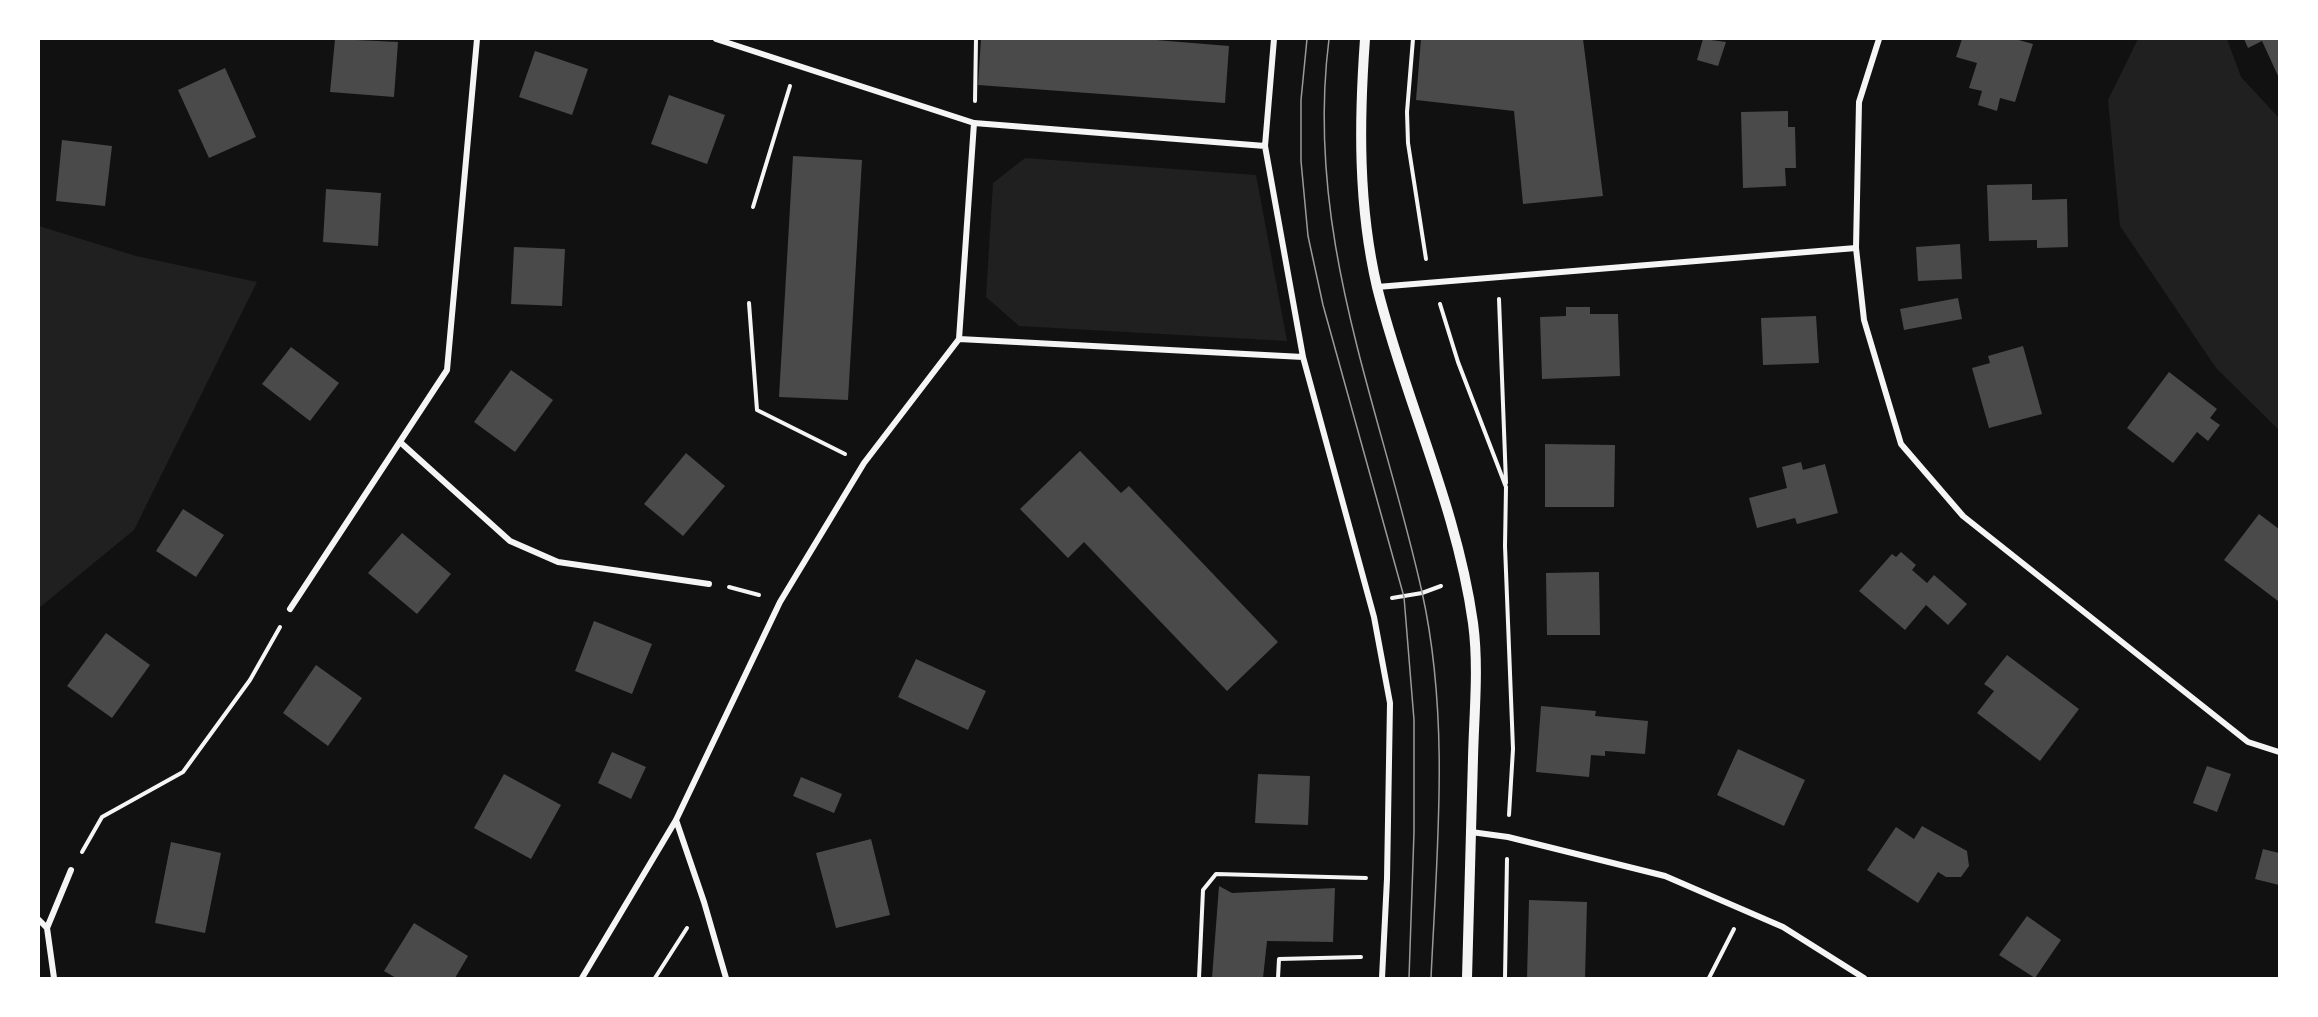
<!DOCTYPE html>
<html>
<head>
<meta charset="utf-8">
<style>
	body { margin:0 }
	#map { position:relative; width:2318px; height:1017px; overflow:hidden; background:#111; font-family:Arial,sans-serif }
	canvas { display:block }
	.frame { position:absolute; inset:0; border:40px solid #fff; pointer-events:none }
</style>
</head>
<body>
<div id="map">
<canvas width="2318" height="1017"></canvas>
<div class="frame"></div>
</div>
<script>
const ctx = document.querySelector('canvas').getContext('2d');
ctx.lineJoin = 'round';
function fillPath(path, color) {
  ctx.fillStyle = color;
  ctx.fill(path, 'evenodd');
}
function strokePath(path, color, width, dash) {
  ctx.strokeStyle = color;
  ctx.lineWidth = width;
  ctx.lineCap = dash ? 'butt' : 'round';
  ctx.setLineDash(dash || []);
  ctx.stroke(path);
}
fillPath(new Path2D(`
	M 2138,39 L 2227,39 L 2241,77 L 2279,118 L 2279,430 L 2216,368 L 2120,226 L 2108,100 Z
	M 1025,158 L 1256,175 L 1287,341 L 1019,326 L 986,297 L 993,183 Z
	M 39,226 L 136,256 L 257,282 L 134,530 L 39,608 Z`), '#202020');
fillPath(new Path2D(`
	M 335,39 L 398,42 L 394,97 L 330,92 Z
	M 981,39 L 1144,39 L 1229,46 L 1225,103 L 978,85 Z
	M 1421,39 L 1583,39 L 1603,196 L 1523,204 L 1514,111 L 1416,100 Z
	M 1703,39 L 1726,42 L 1718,66 L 1697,60 Z
	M 1962,39 L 2015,39 L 2033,44 L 2015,102 L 2000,98 L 1997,111 L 1978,105 L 1982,91 L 1969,88 L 1977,63 L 1956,57 Z
	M 2244,39 L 2279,39 L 2279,78 L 2262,41 L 2248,48 Z
	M 535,51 L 588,69 L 572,115 L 519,97 Z
	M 225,68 L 256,137 L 209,158 L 178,90 Z
	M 669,95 L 725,115 L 707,164 L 651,144 Z
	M 1788,111 L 1788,127 L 1795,127 L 1796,168 L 1785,168 L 1786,186 L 1743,188 L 1741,112 Z
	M 62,140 L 112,146 L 105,206 L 56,201 Z
	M 793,156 L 862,160 L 848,400 L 779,397 Z
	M 2032,184 L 2032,200 L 2067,199 L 2068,247 L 2037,248 L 2037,240 L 1989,241 L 1987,185 Z
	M 326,189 L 381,193 L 378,246 L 323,242 Z
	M 1960,244 L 1962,279 L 1918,281 L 1916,247 Z
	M 514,247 L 565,249 L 562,306 L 511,304 Z
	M 1958,298 L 1962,319 L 1904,330 L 1900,309 Z
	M 1566,307 L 1590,307 L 1590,314 L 1618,314 L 1620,376 L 1542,379 L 1540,317 L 1566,316 Z
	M 1816,316 L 1819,363 L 1763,365 L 1761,318 Z
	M 2023,346 L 2042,414 L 1989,428 L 1972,368 L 1990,363 L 1988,356 Z
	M 291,347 L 339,383 L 310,421 L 262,384 Z
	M 511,370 L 553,400 L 515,452 L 474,422 Z
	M 2169,372 L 2217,409 L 2210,418 L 2220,425 L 2208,441 L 2197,432 L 2173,463 L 2127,428 Z
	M 1545,444 L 1615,445 L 1614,507 L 1545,507 Z
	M 1080,451 L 1121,493 L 1129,486 L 1278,642 L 1227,691 L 1084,542 L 1068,558 L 1020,509 Z
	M 686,453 L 725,486 L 683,536 L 644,504 Z
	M 1801,462 L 1803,470 L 1825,464 L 1838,513 L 1797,524 L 1795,518 L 1757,528 L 1749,498 L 1787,488 L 1782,467 Z
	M 183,509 L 224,535 L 196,577 L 156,551 Z
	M 2259,514 L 2279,529 L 2278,601 L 2224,560 Z
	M 402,533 L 451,574 L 417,614 L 368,573 Z
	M 1901,552 L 1916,565 L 1912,570 L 1927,583 L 1934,575 L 1967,604 L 1948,625 L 1926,605 L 1905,630 L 1859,591 L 1892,554 L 1896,557 Z
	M 1599,572 L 1600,635 L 1547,635 L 1546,573 Z
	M 594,621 L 652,644 L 632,694 L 575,671 Z
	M 106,633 L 150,665 L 112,718 L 67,686 Z
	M 2007,655 L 2079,709 L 2040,761 L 1977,713 L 1994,691 L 1984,684 Z
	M 916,659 L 986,691 L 968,730 L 898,697 Z
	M 316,665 L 362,698 L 328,746 L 283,713 Z
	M 1541,706 L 1596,711 L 1595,716 L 1648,721 L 1645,754 L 1605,751 L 1605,756 L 1591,755 L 1589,777 L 1536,772 Z
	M 1738,749 L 1805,780 L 1784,826 L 1717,795 Z
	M 612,752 L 646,767 L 631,799 L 598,783 Z
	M 2207,766 L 2231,774 L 2217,812 L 2193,803 Z
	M 504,774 L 561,805 L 531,859 L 474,828 Z
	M 1258,774 L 1310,776 L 1308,825 L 1255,823 Z
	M 801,777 L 842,794 L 834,813 L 793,796 Z
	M 1922,826 L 1967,851 L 1969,866 L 1961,877 L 1946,877 L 1938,872 L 1918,903 L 1867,870 L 1896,827 L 1914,839 Z
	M 871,839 L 890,915 L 836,928 L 816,853 Z
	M 171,842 L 221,853 L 205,933 L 155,923 Z
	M 2263,849 L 2279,853 L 2279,885 L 2255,879 Z
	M 1219,886 L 1232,893 L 1335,888 L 1333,942 L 1267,941 L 1263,978 L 1212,978 Z
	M 1529,900 L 1587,902 L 1585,978 L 1527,978 Z
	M 2027,916 L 2061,940 L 2035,978 L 1999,955 Z
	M 414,923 L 468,956 L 455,978 L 396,978 L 384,971 Z`), '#4a4a4a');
strokePath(new Path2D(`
	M 1413,39 L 1407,112 L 1408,143 L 1426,259
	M 975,101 L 976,39
	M 753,207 L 790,86
	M 1499,299 L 1506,483
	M 749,303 L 757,410 L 845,454
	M 1440,304 L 1458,362 L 1506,487 L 1505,546 L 1513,749 L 1509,815
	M 729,587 L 759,595
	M 1392,598 L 1422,593 L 1441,586
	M 82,852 L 102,817 L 183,772 L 250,680 L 280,627
	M 655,978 L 687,928
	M 1199,978 L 1203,890 L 1216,874 L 1366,878
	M 1278,978 L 1279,959 L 1361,957
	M 1505,978 L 1507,859
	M 1709,978 L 1734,929`), '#f5f5f5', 4);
strokePath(new Path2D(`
	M 716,39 L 974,123 L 1265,146
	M 1274,39 L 1265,146 L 1303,357 L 1374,617 L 1390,703 L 1387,879 L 1382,978
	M 1879,39 L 1859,102 L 1856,248 L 1864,320 L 1901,444 L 1963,516 L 2248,742 L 2279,752
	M 1377,287 L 1856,248
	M 959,339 L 1303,357
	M 400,442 L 510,541 L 558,562 L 709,584
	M 290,609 L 447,370 L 477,39
	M 676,820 L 704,902 L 726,978
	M 1471,832 L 1508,837 L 1665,876 L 1783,927 L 1864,978
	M 39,920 L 47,928
	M 54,978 L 47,928 L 71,870
	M 582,978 L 676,820 L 780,602 L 864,463 L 959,339 L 974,123`), '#f5f5f5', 6);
strokePath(new Path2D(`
	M 1365,39 C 1359,121 1358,206 1377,287 C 1405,400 1457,507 1473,623 C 1479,667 1474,714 1473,758 C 1471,831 1469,905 1467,978`), '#f5f5f5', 10);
strokePath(new Path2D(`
	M 1307,39 L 1301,100 L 1301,161 L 1308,236 L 1323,305 L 1404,597 L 1414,720 L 1414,832 L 1409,978
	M 1329,39 C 1304,235 1380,405 1422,592 C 1450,719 1437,849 1431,978`), '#9a9a9a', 1.5);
</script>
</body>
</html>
